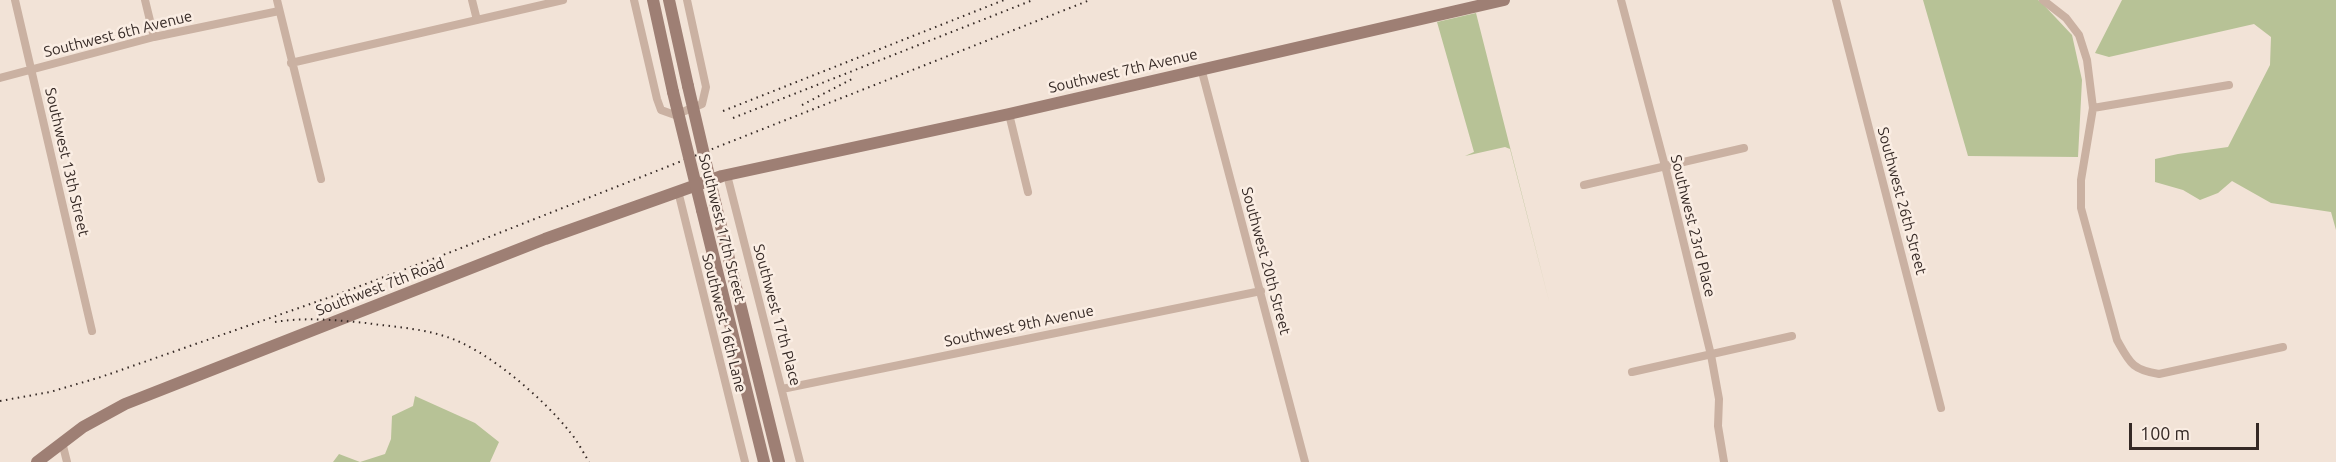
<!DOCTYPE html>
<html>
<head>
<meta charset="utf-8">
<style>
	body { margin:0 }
	#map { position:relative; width:2336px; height:462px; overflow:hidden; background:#f2e3d7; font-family:Ubuntu,sans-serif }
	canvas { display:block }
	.scale { position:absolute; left:2129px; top:423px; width:130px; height:27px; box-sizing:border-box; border:3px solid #352925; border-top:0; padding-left:8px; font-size:18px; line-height:21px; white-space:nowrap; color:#352925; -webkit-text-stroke:4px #faede3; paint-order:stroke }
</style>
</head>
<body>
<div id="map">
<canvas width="2336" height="462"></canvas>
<div class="scale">100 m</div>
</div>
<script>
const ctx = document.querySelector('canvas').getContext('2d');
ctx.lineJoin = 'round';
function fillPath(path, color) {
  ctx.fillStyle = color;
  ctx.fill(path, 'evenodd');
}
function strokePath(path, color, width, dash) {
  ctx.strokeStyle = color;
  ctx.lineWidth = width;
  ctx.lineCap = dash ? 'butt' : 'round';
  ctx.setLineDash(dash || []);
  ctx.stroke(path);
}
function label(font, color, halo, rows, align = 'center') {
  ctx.font = font + ' Ubuntu,sans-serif';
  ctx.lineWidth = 5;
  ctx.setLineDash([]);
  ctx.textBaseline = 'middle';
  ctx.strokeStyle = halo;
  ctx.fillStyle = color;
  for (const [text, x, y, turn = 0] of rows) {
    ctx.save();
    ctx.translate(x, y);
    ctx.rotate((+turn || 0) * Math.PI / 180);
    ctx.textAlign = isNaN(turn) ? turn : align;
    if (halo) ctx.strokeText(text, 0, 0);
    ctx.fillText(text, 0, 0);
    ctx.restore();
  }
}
fillPath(new Path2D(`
	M 1923,0 L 2038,0 L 2041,2 L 2072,35 L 2082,80 L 2078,157 L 1968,156 Z
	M 2122,0 L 2336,0 L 2336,230 L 2331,212 L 2271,203 L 2232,181 L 2218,193 L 2200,200 L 2183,190 L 2155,182 L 2155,159 L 2178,154 L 2228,147 L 2270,65 L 2271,37 L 2254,24 L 2109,57 L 2095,53 Z
	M 1476,13 L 1550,305 L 1510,149 L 1505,147 L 1465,156 L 1474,152 L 1437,22 Z
	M 415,396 L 475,423 L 499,442 L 490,462 L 333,462 L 339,454 L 360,462 L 385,454 L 391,439 L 392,416 L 413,406 Z`), '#b7c296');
strokePath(new Path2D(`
	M 15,0 L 92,331
	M 145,0 L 154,37
	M 277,0 L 321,179
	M 472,0 L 477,20
	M 634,0 L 657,99 L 661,110 L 675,115 L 702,104 L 706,87 L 687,0
	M 1621,0 L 1665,166 L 1711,355 L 1719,399 L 1718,426 L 1724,462
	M 1836,0 L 1941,408
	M 2043,0 L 2066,18 L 2079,35 L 2087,60 L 2093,108 L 2081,180 L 2081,208 L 2117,340 C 2130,363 2132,370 2159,374 L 2283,347
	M 291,63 L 563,0
	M 1201,68 L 1305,462
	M 0,78 L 154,37 L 279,11
	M 2093,108 L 2229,85
	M 1009,114 L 1028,192
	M 727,175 L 800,462
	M 1584,185 L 1744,148
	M 678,191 L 745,462
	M 1632,372 L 1792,336
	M 782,389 L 1261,291
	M 62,442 L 67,462`), '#cab1a2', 8);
strokePath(new Path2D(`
	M 653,0 L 673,92
	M 669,0 L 688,86
	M 716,206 L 779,462
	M 702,210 L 764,462
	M 37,462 L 83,427 L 125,404 L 545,239 L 722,176 L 1009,114 L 1504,0`), '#9e7f74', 12);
strokePath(new Path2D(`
	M 802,105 L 852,79
	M 723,111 L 1004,0
	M 733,118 L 1033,0
	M 275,322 C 305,317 336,320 366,323 C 393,327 421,328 447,337 C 486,349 544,399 569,431 C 577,440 583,452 589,462
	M 0,401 L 50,392 L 101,377 L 336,295 L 451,252 L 1090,0`), '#352925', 2, [1.5, 4.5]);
strokePath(new Path2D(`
	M 688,86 L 716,206
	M 673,92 L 702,210`), '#9e7f74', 12);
label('15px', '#352925', '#faede3', [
	["Southwest 6th Avenue",118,34,-14],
	["Southwest 7th Avenue",1123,71,-13],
	["Southwest 13th Street",67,162,77],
	["Southwest 26th Street",1902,201,75],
	["Southwest 23rd Place",1693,226,76],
	["Southwest 17th Street",722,228,76],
	["Southwest 20th Street",1266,261,75],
	["Southwest 7th Road",380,287,-21],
	["Southwest 17th Place",777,315,75],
	["Southwest 16th Lane",724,323,76],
	["Southwest 9th Avenue",1019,326,-12]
]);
</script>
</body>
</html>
